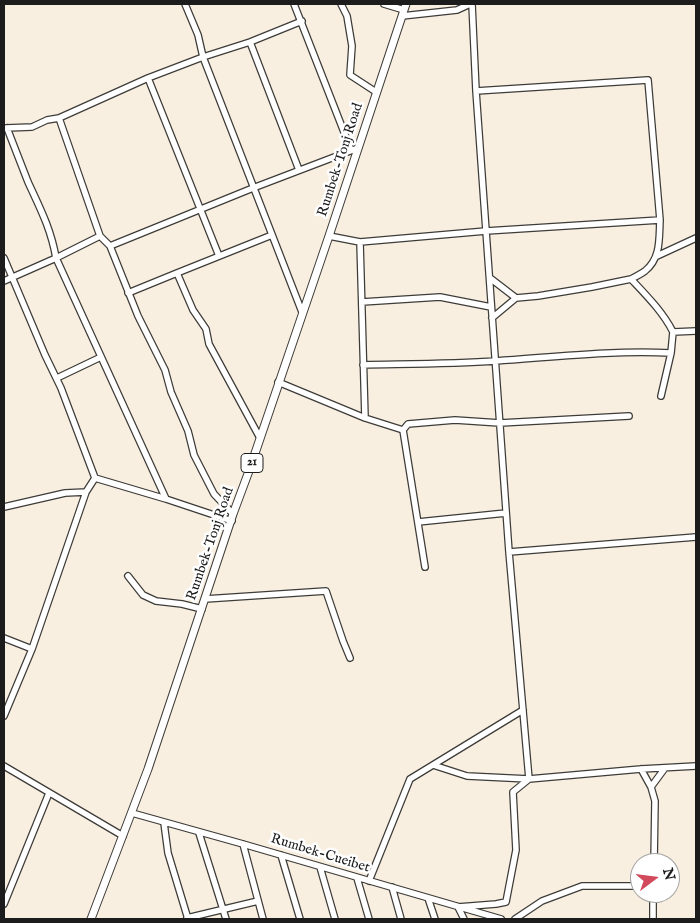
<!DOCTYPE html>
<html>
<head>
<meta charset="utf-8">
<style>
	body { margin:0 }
	#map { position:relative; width:700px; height:923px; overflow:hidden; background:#f9efe0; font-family:"IM FELL English",serif }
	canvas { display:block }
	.frame { position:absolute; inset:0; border:5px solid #1c1c1c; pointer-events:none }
	.north { position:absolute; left:630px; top:853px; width:50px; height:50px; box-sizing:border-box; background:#fff; border:1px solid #a4a4a4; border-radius:50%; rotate:75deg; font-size:14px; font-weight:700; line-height:20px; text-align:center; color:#1c1c1c }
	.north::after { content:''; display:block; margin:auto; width:18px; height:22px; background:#d1495b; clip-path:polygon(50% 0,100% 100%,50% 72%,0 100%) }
</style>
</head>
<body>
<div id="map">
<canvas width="700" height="923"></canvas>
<div class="frame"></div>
<div class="north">N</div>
</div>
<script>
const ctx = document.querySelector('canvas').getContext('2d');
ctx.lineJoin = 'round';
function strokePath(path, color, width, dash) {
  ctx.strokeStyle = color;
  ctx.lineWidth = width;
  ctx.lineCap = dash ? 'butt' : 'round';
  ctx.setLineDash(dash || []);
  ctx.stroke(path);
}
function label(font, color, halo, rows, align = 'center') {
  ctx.font = font + ' "IM FELL English",serif';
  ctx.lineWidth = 5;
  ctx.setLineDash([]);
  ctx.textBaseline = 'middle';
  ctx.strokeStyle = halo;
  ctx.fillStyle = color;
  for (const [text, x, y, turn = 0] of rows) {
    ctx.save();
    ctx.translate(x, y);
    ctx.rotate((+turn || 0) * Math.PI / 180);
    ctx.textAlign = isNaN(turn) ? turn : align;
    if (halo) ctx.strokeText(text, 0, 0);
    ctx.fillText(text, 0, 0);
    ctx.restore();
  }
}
const minor = new Path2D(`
	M 185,4 L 198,35 L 203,57 L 302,312
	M 294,4 L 351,150
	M 341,4 L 347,16 L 352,46 L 350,75 L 376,92
	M 384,4 L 404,10
	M 472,4 L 476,91 L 509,552 L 529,779
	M 402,16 L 457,10 L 470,4
	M 250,42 L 299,170
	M 148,78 L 219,256
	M 59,118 L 100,236 L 110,246 L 138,316 L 165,370 L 171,392 L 188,431 L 194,455 L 214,494 L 233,514
	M 6,128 L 32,127 L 47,120 L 59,118 L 148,78 L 203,57 L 250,42 L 302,21
	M 7,128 C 14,146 21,164 28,182 C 40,208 51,229 56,258 L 166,499 L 232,521
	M 660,220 C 659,239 661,258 645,271 C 641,274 635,277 631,279 C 646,295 663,312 673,332
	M 329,236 L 360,242 L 486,231 L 660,220 L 648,80 L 476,91
	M 360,242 L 365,418
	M 110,246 L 253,188 L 358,148
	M 657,256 L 696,238
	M 4,258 L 45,355 L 61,388 L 95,478 L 86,492 L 32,649 L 4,716
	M 177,273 L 272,235
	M 490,278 L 516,298 L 538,296 L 592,287 L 631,279
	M 4,281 L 56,258 L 100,236
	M 128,293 L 177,273 L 193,310 L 206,329 L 209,344 L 260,438
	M 362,302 L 440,297 L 491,307
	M 492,318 L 516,298
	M 363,365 C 407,364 452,364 496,361 C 555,357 613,350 671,353
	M 57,378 L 101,357
	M 278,382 L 365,418 L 403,430 L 425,567
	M 661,396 L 671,353 L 673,332 L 696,331
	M 403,430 L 408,424 L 455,420 L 500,423 L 629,416
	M 95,478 L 166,499
	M 4,507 L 65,493 L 86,492
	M 418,522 L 506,513
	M 509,552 L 696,537
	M 128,576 L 143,595 L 156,601 L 182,604 L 202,609
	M 205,599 L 326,591 L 343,641 L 350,658
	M 4,638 L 32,649
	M 433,765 L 467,776 L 529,779 L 641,769 L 696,766
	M 4,766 L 123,836
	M 641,769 L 651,787
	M 132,813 L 243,844 L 501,919
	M 164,823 L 168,853 L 188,919
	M 199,833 L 226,919
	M 243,844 L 263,919
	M 281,855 L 300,919
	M 654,863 L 655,801 L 651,787 L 665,768
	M 320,867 L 335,919
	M 357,878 L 369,919
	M 369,881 L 410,779 L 523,710
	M 392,887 L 401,919
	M 653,893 L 653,919
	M 428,898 L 435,919
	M 4,904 L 49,793
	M 187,918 L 258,901
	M 464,919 L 458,907 L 496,904 L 506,902 L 516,850 L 513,792 L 529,779
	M 515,919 L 542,901 L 582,886 L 640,886`);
const major = new Path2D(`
	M 91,919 L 148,769 L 233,514 L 249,471 L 329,236 L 406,4`);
strokePath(minor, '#3d3c39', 8);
strokePath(major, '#3d3c39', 9);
strokePath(minor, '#fff', 5.5);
strokePath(major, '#fff', 7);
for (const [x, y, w] of [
	[252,463,22]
]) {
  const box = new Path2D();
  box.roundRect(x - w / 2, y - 9.5, w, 19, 4);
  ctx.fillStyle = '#fff';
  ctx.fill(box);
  strokePath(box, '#1c1c1c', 1);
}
label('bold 12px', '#1c1c1c', null, [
	["21",252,463]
]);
label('14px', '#1c1c1c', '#fff', [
	["Rumbek-Tonj Road",341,160,-72],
	["Rumbek-Tonj Road",211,544,-71],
	["Rumbek-Cueibet",320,854,17]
]);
</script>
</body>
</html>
